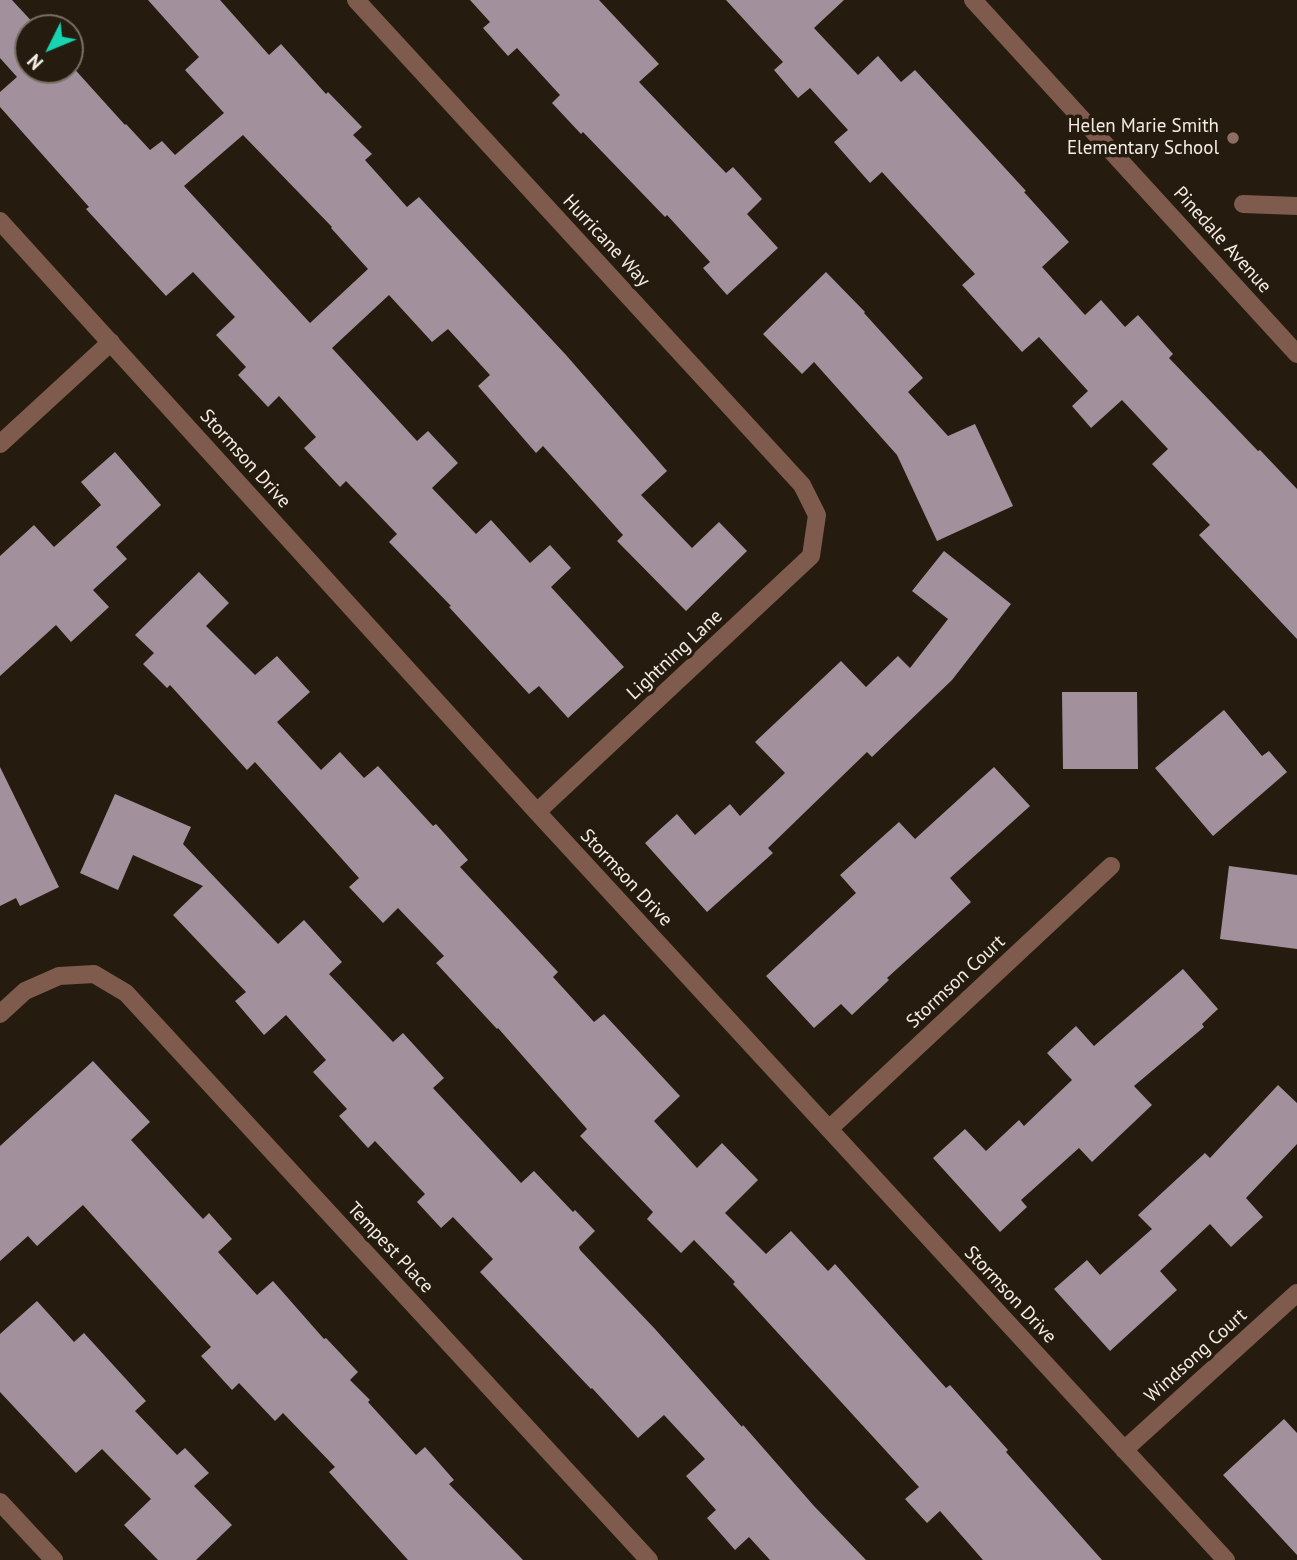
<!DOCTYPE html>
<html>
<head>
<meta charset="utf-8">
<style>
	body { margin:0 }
	#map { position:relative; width:1297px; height:1560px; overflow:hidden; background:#251c0f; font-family:"PT Sans",sans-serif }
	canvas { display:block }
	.north { position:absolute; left:14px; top:14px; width:70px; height:70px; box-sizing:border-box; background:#251c0f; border:2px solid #787065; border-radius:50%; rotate:227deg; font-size:19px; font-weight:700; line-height:28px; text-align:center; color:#f4ede5 }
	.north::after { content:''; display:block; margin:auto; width:24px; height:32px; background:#18d5b2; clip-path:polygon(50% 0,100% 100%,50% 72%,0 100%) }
</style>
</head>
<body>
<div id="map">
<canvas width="1297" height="1560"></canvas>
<div class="north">N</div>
</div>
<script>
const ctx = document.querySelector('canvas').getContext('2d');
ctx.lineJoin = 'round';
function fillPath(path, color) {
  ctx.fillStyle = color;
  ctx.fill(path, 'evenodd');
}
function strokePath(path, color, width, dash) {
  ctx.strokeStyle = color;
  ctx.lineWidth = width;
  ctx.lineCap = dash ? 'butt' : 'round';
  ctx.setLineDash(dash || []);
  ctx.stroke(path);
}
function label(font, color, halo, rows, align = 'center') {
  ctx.font = font + ' "PT Sans",sans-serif';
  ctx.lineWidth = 7;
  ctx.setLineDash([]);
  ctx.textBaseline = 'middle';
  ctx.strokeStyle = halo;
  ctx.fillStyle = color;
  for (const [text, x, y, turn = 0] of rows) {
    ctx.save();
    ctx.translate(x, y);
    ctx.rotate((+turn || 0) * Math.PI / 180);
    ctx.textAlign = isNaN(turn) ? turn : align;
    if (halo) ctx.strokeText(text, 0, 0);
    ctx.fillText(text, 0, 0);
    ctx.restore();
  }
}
fillPath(new Path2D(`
	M 0,0 L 12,0 L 37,27 L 28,28 L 28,70 L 70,70 L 70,64 L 125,125 L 126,124 L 150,150 L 162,141 L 175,155 L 224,113 L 185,70 L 199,57 L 148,0 L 220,0 L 269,55 L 281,44 L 326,94 L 328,92 L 362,127 L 353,135 L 372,154 L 365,160 L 407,207 L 419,197 L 566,355 L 667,471 L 641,495 L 692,548 L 719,522 L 747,551 L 686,611 L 617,541 L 623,535 L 543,446 L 536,453 L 478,386 L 490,375 L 448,329 L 432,342 L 389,295 L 332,348 L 417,441 L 428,431 L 458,463 L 432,488 L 476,534 L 491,520 L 530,563 L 550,545 L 571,568 L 551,587 L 624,667 L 568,718 L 539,686 L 529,694 L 449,607 L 451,606 L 389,542 L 397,534 L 346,481 L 340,487 L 304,448 L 316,437 L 279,396 L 268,407 L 238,375 L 246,367 L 216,335 L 235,317 L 193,272 L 166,296 L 86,209 L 89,207 L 0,107 L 0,92 L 17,77 L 0,58 ZM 243,135 L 332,227 L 331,228 L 368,269 L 310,323 L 184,186 Z
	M 470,0 L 599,0 L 659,64 L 639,82 L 726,173 L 733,167 L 762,199 L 747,214 L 778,248 L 727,295 L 703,268 L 710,262 L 667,215 L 665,217 L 583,132 L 581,134 L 552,103 L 560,95 L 517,48 L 508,56 L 483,28 L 490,22 Z
	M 726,0 L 844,0 L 814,28 L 858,75 L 878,56 L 901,82 L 915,70 L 1026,191 L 1024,192 L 1069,242 L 1042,267 L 1085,315 L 1101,300 L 1125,327 L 1138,315 L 1173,354 L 1169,358 L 1258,451 L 1260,450 L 1297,489 L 1297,639 L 1199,535 L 1210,525 L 1152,464 L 1168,449 L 1122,400 L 1091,428 L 1072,406 L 1088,391 L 1039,337 L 1022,352 L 962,285 L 975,274 L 882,172 L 870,183 L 834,142 L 848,130 L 810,88 L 798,98 L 774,70 L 783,62 Z
	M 826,272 L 865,312 L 864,313 L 923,378 L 908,392 L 948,436 L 975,424 L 1013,506 L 937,541 L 897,455 L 814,362 L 802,374 L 763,334 Z
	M 115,452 L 161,505 L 116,547 L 127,559 L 93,590 L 109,607 L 71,642 L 56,625 L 0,676 L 0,556 L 34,525 L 54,547 L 101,505 L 81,482 Z
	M 944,551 L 1011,604 L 952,680 L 872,757 L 867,752 L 768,848 L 773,853 L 707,912 L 645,843 L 677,814 L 695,835 L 730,804 L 740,816 L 785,773 L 755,742 L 841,661 L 866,687 L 898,656 L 910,668 L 948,619 L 912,591 Z
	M 199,572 L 229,603 L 206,626 L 255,675 L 277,656 L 310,692 L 277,722 L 321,770 L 340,752 L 364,778 L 378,766 L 433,826 L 436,824 L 468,860 L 460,867 L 558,972 L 553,977 L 594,1022 L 604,1014 L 680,1096 L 654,1121 L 697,1168 L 722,1143 L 758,1180 L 725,1213 L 766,1254 L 791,1231 L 828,1271 L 835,1264 L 946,1388 L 950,1385 L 1008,1450 L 1006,1452 L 1102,1560 L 983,1560 L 940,1511 L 927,1523 L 905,1499 L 919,1487 L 733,1284 L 735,1282 L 694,1240 L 681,1253 L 647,1219 L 653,1212 L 580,1136 L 587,1129 L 498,1028 L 497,1029 L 436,963 L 444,956 L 398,908 L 383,923 L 349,887 L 359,878 L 255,762 L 247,770 L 170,685 L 167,688 L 143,664 L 154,653 L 135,635 Z
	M 1062,692 L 1137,692 L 1138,769 L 1063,769 Z
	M 1224,710 L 1262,756 L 1269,751 L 1287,772 L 1213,836 L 1155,768 Z
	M 0,767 L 59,887 L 20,906 L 16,898 L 0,906 Z
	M 994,767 L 1030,806 L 950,878 L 971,902 L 887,978 L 889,980 L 852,1015 L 841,1004 L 814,1028 L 766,976 L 856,893 L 840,875 L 899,822 L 915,839 Z
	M 115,794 L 191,827 L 183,844 L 278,944 L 304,920 L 342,962 L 329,974 L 393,1042 L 403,1033 L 444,1078 L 433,1088 L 521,1183 L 534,1171 L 573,1212 L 575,1210 L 595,1231 L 579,1247 L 580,1250 L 655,1329 L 742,1427 L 743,1425 L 814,1506 L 866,1560 L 770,1560 L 749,1537 L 735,1550 L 707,1518 L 716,1510 L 686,1476 L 705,1459 L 664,1415 L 638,1438 L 592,1388 L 591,1389 L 480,1272 L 493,1259 L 453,1217 L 441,1228 L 417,1202 L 425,1194 L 375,1141 L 368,1148 L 339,1116 L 347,1109 L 313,1072 L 326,1060 L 286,1015 L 264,1035 L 235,1001 L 246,992 L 173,915 L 203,886 L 133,855 L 118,890 L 80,873 Z
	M 1229,866 L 1297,875 L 1297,949 L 1220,939 Z
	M 1183,969 L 1218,1009 L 1202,1024 L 1204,1027 L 1134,1086 L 1152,1105 L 1092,1162 L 1079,1148 L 1021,1200 L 1027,1207 L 1000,1232 L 933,1158 L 965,1129 L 986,1151 L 1019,1120 L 1024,1126 L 1072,1080 L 1047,1053 L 1076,1026 L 1094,1046 Z
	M 93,1061 L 150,1122 L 131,1140 L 203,1219 L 209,1213 L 232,1239 L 218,1252 L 257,1295 L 273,1281 L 324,1339 L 326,1338 L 358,1372 L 350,1380 L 370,1400 L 368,1402 L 416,1455 L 425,1447 L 454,1480 L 449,1484 L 523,1560 L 408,1560 L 329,1472 L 335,1467 L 283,1413 L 275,1421 L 239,1383 L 232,1390 L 201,1356 L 211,1347 L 83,1205 L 37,1246 L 28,1236 L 0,1261 L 0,1146 Z
	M 1278,1085 L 1297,1103 L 1297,1144 L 1246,1198 L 1263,1217 L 1231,1247 L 1210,1224 L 1160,1271 L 1177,1290 L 1110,1351 L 1054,1289 L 1087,1260 L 1100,1275 L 1152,1229 L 1138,1215 L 1205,1153 L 1210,1158 Z
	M 37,1301 L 74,1342 L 84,1333 L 146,1401 L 135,1411 L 177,1455 L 185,1448 L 209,1473 L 194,1486 L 232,1525 L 196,1560 L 158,1560 L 124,1525 L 151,1499 L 102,1449 L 76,1473 L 0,1392 L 0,1334 Z
	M 1284,1419 L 1297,1433 L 1297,1555 L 1223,1475 Z`), '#a2919c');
strokePath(new Path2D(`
	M 1243,204 L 1297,206`), '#7f5b4d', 18);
strokePath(new Path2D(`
	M 356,0 L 802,485 L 817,515 L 811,556 L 537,812
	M 973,0 L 1297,354
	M 0,221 L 537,812 L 1226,1560
	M 0,444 L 111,342
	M 0,1014 L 25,991 L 59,976 L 94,974 L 126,993 L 649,1560
	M 829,1129 L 1111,866
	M 1124,1450 L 1297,1293
	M 0,1502 L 54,1560`), '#7f5b4d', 18);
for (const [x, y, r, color] of [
	[1233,138,7,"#8d6e63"]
]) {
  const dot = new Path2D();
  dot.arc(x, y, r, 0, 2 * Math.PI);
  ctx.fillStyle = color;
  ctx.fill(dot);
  strokePath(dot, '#251c0f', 2.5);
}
label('19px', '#f4ede5', '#251c0f', [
	["Helen Marie Smith",1219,127],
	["Elementary School",1219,149]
], 'right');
label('19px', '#f4ede5', '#251c0f', [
	["Pinedale Avenue",1222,240,48],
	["Hurricane Way",606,241,47],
	["Stormson Drive",245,459,48],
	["Lightning Lane",675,655,-43],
	["Stormson Drive",626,878,47],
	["Stormson Court",956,982,-43],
	["Tempest Place",390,1248,47],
	["Stormson Drive",1010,1295,47],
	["Windsong Court",1196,1356,-42]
]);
</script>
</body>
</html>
